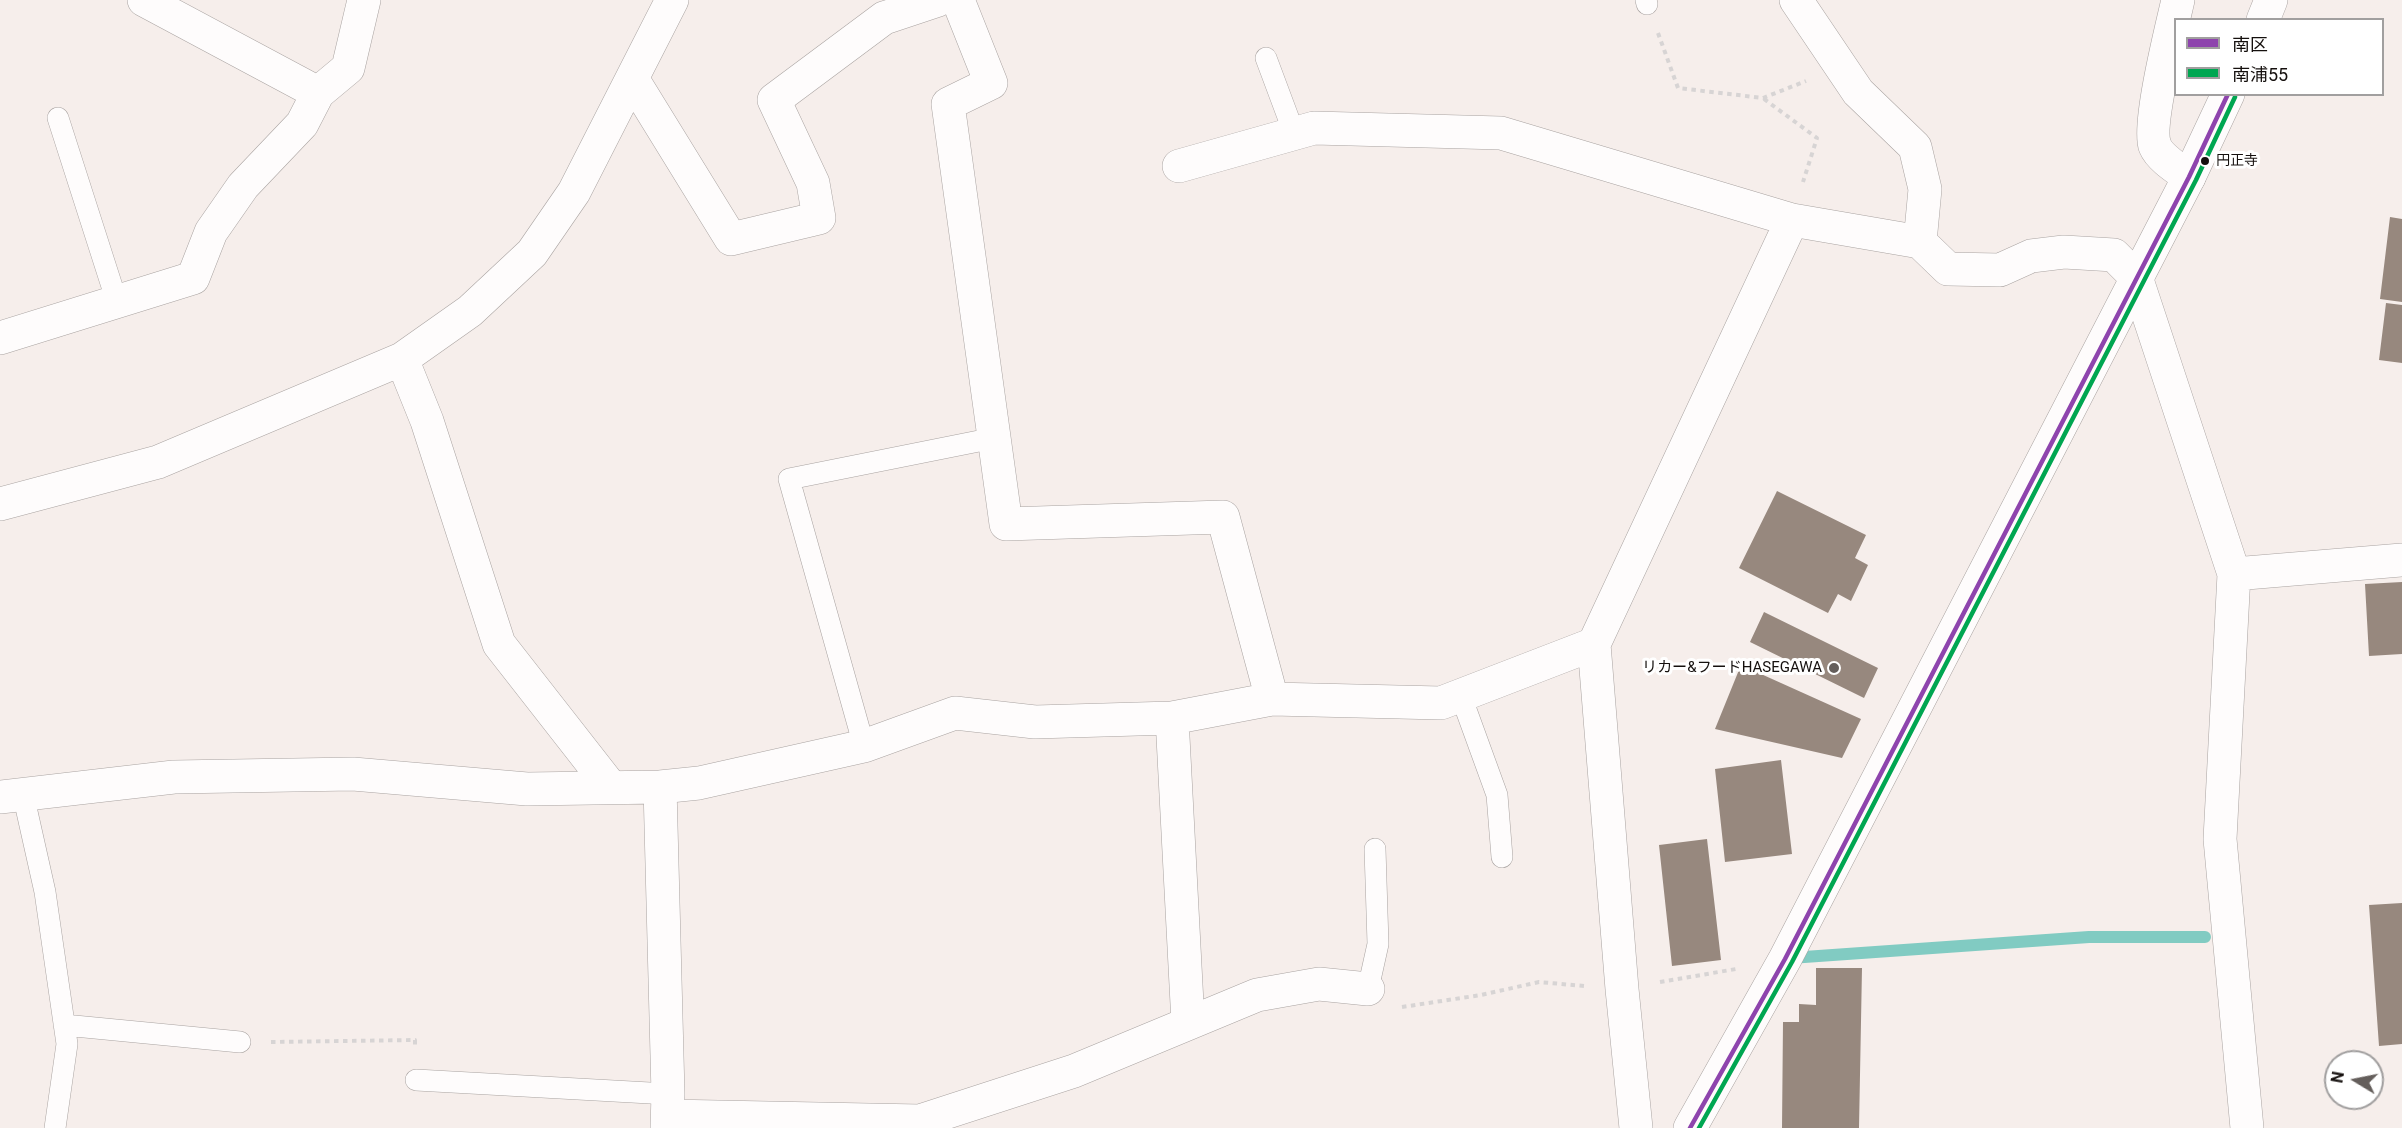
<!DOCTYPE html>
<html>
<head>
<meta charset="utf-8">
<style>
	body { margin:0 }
	#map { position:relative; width:2402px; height:1128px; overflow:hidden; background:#f6eeeb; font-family:Roboto,"Noto Sans JP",sans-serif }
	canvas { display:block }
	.legend { position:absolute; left:2174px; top:18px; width:210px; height:78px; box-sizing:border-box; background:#fff; border:2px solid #a19f9f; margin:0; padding:8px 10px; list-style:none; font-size:18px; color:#15100e }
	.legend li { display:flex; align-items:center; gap:12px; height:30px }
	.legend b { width:30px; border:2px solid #a19f9f }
	.north { position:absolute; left:2324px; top:1050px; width:60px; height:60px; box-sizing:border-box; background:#fff; border:2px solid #a19f9f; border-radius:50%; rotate:280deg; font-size:16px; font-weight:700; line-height:24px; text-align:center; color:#15100e }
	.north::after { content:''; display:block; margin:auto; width:21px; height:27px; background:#645e5b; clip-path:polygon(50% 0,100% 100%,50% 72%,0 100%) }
</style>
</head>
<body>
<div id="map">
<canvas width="2402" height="1128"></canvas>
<ul class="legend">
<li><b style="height:8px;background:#8e44ad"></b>南区</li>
<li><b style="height:8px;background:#00a651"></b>南浦55</li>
</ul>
<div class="north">N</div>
</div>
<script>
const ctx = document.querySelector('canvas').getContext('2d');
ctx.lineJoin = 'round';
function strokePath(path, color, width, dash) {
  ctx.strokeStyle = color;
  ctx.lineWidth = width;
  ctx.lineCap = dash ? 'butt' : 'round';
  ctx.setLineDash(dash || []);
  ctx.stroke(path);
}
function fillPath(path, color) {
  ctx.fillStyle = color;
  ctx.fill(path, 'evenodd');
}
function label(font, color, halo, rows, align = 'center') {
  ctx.font = font + ' Roboto,"Noto Sans JP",sans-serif';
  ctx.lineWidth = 6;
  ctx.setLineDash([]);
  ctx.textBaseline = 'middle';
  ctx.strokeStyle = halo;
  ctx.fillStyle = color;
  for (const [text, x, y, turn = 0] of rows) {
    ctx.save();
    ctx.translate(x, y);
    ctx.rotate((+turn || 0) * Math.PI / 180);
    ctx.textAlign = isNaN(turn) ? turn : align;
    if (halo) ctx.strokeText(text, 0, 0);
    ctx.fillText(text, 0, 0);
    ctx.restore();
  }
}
strokePath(new Path2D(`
	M 1790,958 L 2089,937 L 2205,937`), '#81cbc2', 12);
fillPath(new Path2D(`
	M 2390,217 L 2402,219 L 2402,302 L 2380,299 Z
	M 2386,303 L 2402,305 L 2402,363 L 2379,360 Z
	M 1777,491 L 1866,535 L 1855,558 L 1868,565 L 1851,601 L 1838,594 L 1828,613 L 1739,568 Z
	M 2402,582 L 2402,654 L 2369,656 L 2365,584 Z
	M 1764,612 L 1878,668 L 1864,698 L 1750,642 Z
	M 1741,665 L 1861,719 L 1842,758 L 1715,729 Z
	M 1781,760 L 1792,854 L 1725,862 L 1715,769 Z
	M 1707,839 L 1721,960 L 1672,966 L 1659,845 Z
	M 2402,903 L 2402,1044 L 2379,1046 L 2369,905 Z
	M 1816,968 L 1862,968 L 1859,1128 L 1782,1128 L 1783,1022 L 1799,1022 L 1799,1004 L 1816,1005 Z`), '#97887e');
const service = new Path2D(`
	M 1646,0 L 1647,4
	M 1266,58 L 1294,133
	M 58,118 L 117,302
	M 1461,696 L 1497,795 L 1502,857
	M 864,746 L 789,479 L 994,438
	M 23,794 L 45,892 L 67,1044 L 55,1128
	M 1368,989 L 1378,944 L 1375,849
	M 64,1025 L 240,1042
	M 416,1080 L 668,1094`);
const minor = new Path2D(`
	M 144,0 L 318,93 L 348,68 L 364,0
	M 958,0 L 991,83 L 948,104 L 1006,524 L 1223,517 L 1272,699
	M 1796,0 L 1858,92 L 1915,147 L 1925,189 L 1920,242
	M 2178,0 C 2172,26 2147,126 2155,146 C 2160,158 2178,169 2189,177
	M 633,80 L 731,239 L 819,218 L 813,183 L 774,100 L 884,18 L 938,0
	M 1179,166 L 1314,128 L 1501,133 L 1792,220 L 1920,242 L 1948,269 L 2000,270 L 2031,256 L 2064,252 L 2114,255 L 2136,277 L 2234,574 L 2220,839 L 2247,1128
	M 0,338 L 193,278 L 211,232 L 243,186 L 302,124 L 318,93
	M 402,359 L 427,421 L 499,644 L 610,786
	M 0,504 L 158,462 L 402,359 L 470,311 L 532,253 L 574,192 L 672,0
	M 2234,574 L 2402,560
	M 1172,718 L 1188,1023
	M 660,787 L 668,1094 L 667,1128
	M 0,797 L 174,777 L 353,774 L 527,789 L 660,787 L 699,783 L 864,746 L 955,713 L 1035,722 L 1172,718 L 1272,699 L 1441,703 L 1594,644
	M 668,1116 L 920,1121 L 1074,1071 L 1257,995 L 1319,984 L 1368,989
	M 1636,1128 L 1622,989 L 1594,644 L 1792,220`);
const primary = new Path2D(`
	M 2263,20 L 2271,0
	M 1690,1128 L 1785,959 L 2189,177 L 2228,94`);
strokePath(service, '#a9a3a1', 22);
strokePath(minor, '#a9a3a1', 34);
strokePath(primary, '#a9a3a1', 34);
strokePath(new Path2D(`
	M 1658,33 L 1678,88 L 1763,98 L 1806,81
	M 1764,99 L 1817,138 L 1803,182
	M 1660,982 L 1736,969
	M 1402,1007 L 1481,995 L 1539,982 L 1584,986
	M 271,1042 L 415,1040 L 415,1047`), '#d7d4d4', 4, [4.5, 4.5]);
strokePath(service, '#fefcfc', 21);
strokePath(minor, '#fefcfc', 33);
strokePath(primary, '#fefcfc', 33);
strokePath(new Path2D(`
	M 1690,1128 L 1785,959 L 2189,177 L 2228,94`), '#8e44ad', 4.5);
strokePath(new Path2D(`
	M 1699,1128 L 1792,962 L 2196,180 L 2235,97`), '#00a651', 4.5);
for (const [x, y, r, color] of [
	[2205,161,5,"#15100e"],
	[1834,668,6,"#645e5b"]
]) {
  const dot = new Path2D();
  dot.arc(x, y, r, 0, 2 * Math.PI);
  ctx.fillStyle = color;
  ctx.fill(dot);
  strokePath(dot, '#fff', 2);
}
label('14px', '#15100e', '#fff', [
	["円正寺",2216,161]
], 'left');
label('15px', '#15100e', '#fff', [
	["リカー&フードHASEGAWA",1822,668]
], 'right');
</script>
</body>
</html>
